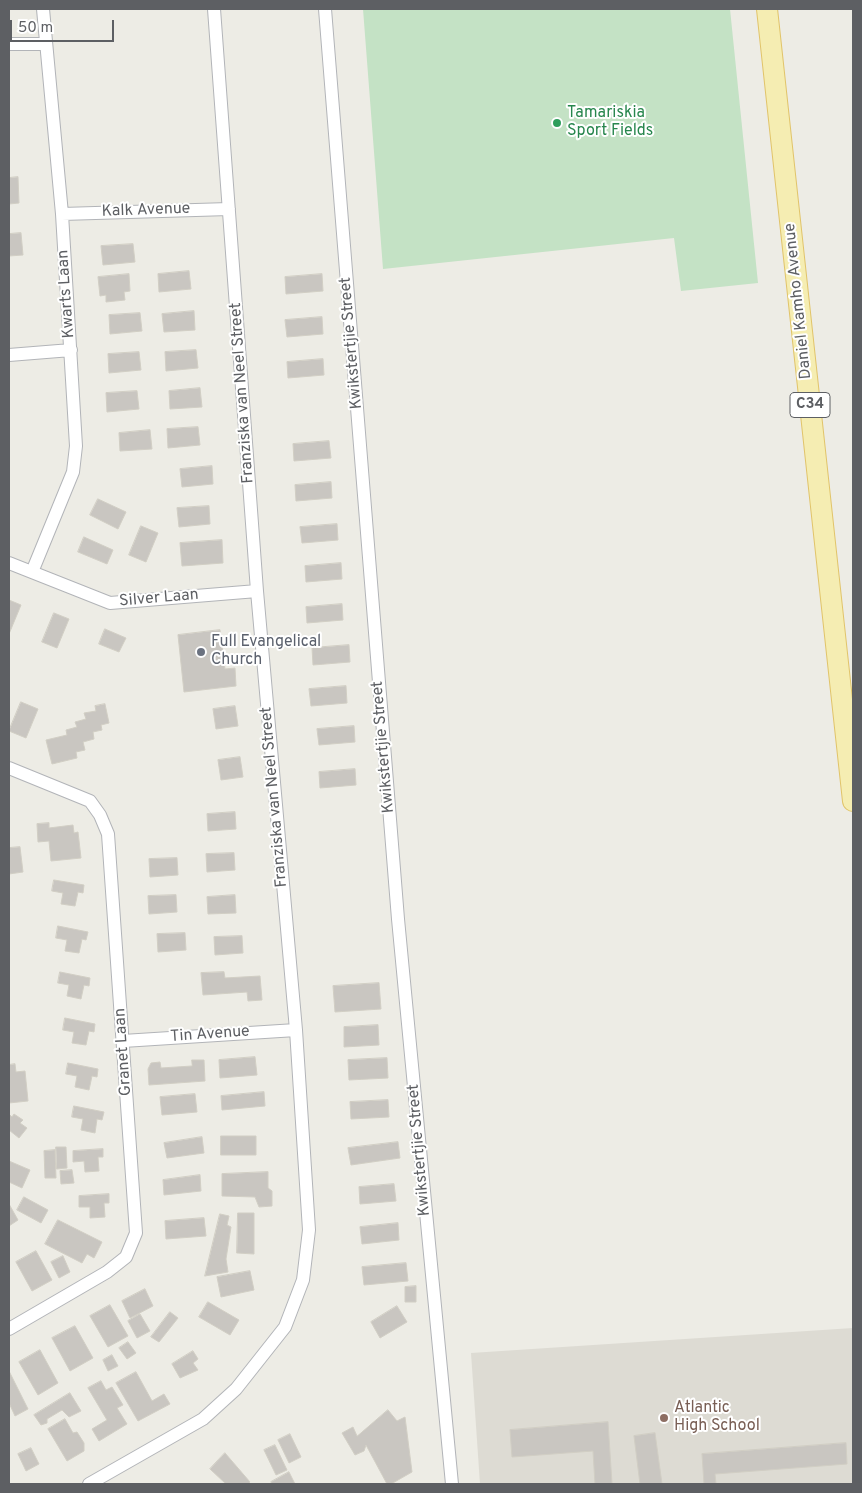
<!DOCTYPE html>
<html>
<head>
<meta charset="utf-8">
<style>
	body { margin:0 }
	#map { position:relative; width:862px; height:1493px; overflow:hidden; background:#edece5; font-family:Overpass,sans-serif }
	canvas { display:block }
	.frame { position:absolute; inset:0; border:10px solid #5d5f63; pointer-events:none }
	.scale { position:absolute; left:10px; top:20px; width:104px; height:22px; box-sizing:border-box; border:2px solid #5d5f63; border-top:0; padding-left:6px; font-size:15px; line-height:18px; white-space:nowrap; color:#5d5f63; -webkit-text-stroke:4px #fff; paint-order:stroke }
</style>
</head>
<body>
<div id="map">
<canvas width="862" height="1493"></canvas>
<div class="frame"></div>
<div class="scale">50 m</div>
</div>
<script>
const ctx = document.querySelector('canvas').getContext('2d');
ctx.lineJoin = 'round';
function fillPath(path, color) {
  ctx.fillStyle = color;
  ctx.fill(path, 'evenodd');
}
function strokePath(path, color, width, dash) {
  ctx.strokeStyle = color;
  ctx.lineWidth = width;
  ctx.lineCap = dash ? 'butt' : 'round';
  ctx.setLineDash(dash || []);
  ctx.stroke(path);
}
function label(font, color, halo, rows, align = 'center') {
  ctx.font = font + ' Overpass,sans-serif';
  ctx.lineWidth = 4;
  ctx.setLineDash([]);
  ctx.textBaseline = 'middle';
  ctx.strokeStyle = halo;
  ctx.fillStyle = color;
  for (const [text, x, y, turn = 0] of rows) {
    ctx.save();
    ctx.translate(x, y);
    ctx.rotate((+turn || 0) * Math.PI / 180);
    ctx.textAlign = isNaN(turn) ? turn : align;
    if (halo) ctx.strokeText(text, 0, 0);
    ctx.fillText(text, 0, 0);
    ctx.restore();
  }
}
fillPath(new Path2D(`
	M 853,1328 L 853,1484 L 480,1484 L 471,1353 Z`), '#dddbd3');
fillPath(new Path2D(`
	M 363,9 L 730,9 L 758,283 L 681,291 L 674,238 L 383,269 Z`), '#c4e2c5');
const building = new Path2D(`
	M 18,177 L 19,203 L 9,204 L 9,178 Z
	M 21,233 L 23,255 L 9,256 L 9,234 Z
	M 133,244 L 135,262 L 103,265 L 101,246 Z
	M 189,271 L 191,289 L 159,292 L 158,274 Z
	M 129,274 L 130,291 L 124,292 L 125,300 L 106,302 L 106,295 L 100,296 L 98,277 Z
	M 322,274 L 323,291 L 286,294 L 285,277 Z
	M 194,311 L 195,330 L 164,332 L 162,314 Z
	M 140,313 L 142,331 L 110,334 L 109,315 Z
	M 322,317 L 323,334 L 287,337 L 285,320 Z
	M 196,350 L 198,368 L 166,371 L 165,352 Z
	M 139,352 L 141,370 L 109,373 L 108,354 Z
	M 323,359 L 324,375 L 288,378 L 287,362 Z
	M 200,388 L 202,407 L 170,409 L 169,391 Z
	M 137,391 L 139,409 L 107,412 L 106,393 Z
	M 198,427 L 200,445 L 168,448 L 167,429 Z
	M 150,430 L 152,449 L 120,451 L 119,433 Z
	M 329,441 L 331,458 L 294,461 L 293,444 Z
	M 212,466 L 213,484 L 182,487 L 180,469 Z
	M 331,482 L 332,498 L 296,501 L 295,485 Z
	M 98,499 L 126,512 L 118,529 L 90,515 Z
	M 209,506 L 210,524 L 179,527 L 177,508 Z
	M 337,524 L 338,540 L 302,543 L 300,527 Z
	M 141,526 L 158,533 L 146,562 L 129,555 Z
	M 84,537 L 113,550 L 107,564 L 78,552 Z
	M 222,540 L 223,563 L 182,566 L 180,543 Z
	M 341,563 L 342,579 L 306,582 L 305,566 Z
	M 9,600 L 21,605 L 9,634 Z
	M 342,604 L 343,620 L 307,623 L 306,607 Z
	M 54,613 L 69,619 L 57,648 L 42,642 Z
	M 105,629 L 126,638 L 119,652 L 99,644 Z
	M 220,630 L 225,669 L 235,668 L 236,686 L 184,692 L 178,635 Z
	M 349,645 L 350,662 L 313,665 L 312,648 Z
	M 346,686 L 347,703 L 311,706 L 309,689 Z
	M 21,702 L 38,709 L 26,738 L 9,731 Z
	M 105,704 L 109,723 L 101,725 L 102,730 L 93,732 L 94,739 L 83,742 L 85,750 L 76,752 L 77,758 L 52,764 L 46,740 L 67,735 L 66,730 L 77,727 L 75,722 L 86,719 L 84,713 L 96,711 L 95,706 Z
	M 235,706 L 238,726 L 216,729 L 213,709 Z
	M 354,726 L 355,742 L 319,745 L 317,729 Z
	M 240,757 L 243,777 L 221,780 L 218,760 Z
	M 355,769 L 356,785 L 320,788 L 319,772 Z
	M 235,812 L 236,829 L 208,831 L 207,814 Z
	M 49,823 L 49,828 L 73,825 L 74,833 L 78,832 L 81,858 L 51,861 L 49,841 L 38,842 L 37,824 Z
	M 20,847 L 23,872 L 9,874 L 9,848 Z
	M 234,853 L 235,870 L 207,872 L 206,854 Z
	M 177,858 L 178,875 L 150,877 L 149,859 Z
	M 54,880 L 84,885 L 83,893 L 78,892 L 75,906 L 61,904 L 63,893 L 52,891 Z
	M 176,895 L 177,912 L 149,914 L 148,896 Z
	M 235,895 L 236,913 L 208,914 L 207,897 Z
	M 58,926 L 88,932 L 86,940 L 82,939 L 79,953 L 65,951 L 67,940 L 56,938 Z
	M 185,933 L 186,950 L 158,952 L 157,934 Z
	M 242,936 L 243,953 L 215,955 L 214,937 Z
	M 60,972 L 90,978 L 89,986 L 84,985 L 81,999 L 67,996 L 69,985 L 58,983 Z
	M 224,972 L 225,978 L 260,976 L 262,1000 L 248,1001 L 247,992 L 203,995 L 201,973 Z
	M 379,983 L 381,1009 L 335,1012 L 333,986 Z
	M 65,1018 L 95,1024 L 94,1032 L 89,1031 L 86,1045 L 72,1043 L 74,1032 L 63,1030 Z
	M 378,1025 L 379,1045 L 344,1047 L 344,1027 Z
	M 255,1057 L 257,1075 L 220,1078 L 219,1060 Z
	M 387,1058 L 388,1078 L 349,1080 L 348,1060 Z
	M 192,1060 L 204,1060 L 205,1081 L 149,1085 L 148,1069 L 151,1063 L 160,1062 L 161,1068 L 192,1066 Z
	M 68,1063 L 98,1069 L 97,1077 L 92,1076 L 89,1090 L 75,1087 L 77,1076 L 66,1074 Z
	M 15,1064 L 16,1072 L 25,1071 L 28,1101 L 9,1103 L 9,1065 Z
	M 264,1092 L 265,1106 L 222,1110 L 221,1096 Z
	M 195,1094 L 197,1112 L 162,1115 L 160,1097 Z
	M 388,1100 L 389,1117 L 351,1119 L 350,1102 Z
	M 74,1106 L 104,1112 L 102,1120 L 97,1119 L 95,1133 L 81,1130 L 83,1119 L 72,1117 Z
	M 9,1114 L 12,1117 L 14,1114 L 23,1120 L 20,1123 L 27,1128 L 19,1138 L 9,1130 Z
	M 221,1136 L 256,1136 L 256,1155 L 221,1155 Z
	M 202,1137 L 204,1153 L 167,1158 L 164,1143 Z
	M 398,1142 L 400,1158 L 351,1165 L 348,1148 Z
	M 56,1147 L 66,1147 L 67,1168 L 57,1169 Z
	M 103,1149 L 103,1157 L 98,1157 L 99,1171 L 85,1172 L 84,1161 L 73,1162 L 73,1151 Z
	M 55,1150 L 56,1178 L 45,1178 L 44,1151 Z
	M 9,1161 L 30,1170 L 22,1188 L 9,1182 Z
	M 72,1170 L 74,1183 L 61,1184 L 60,1171 Z
	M 268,1172 L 268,1188 L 272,1191 L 272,1206 L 259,1207 L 255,1197 L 222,1196 L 222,1174 Z
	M 200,1175 L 201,1191 L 164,1195 L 163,1180 Z
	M 394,1184 L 396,1201 L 360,1204 L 359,1187 Z
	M 109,1194 L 109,1203 L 104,1203 L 105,1217 L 90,1218 L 90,1207 L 79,1207 L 79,1196 Z
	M 24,1197 L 48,1210 L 41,1223 L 17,1210 Z
	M 9,1204 L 18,1220 L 9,1226 Z
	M 238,1213 L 254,1213 L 254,1254 L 237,1253 Z
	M 220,1214 L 229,1216 L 227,1225 L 231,1227 L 226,1259 L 228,1272 L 205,1276 Z
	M 204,1218 L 206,1236 L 166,1239 L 165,1221 Z
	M 58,1220 L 102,1242 L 94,1258 L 87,1254 L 82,1263 L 45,1244 Z
	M 398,1223 L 399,1240 L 362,1244 L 360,1227 Z
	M 36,1251 L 52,1280 L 32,1291 L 16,1262 Z
	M 63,1256 L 70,1272 L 59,1278 L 51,1262 Z
	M 406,1263 L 408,1281 L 364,1285 L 362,1267 Z
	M 250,1271 L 254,1290 L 221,1297 L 217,1277 Z
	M 416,1286 L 416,1302 L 405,1302 L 405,1287 Z
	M 145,1289 L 153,1306 L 130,1318 L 122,1301 Z
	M 208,1302 L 239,1320 L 230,1335 L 199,1317 Z
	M 110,1305 L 128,1336 L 108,1347 L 90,1316 Z
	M 397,1306 L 407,1322 L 380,1338 L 371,1322 Z
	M 170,1312 L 178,1318 L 159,1342 L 151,1337 Z
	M 140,1314 L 150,1331 L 137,1338 L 128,1321 Z
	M 75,1326 L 93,1358 L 70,1371 L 52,1338 Z
	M 128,1342 L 136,1353 L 127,1359 L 119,1348 Z
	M 40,1350 L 58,1383 L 38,1395 L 19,1362 Z
	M 193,1351 L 198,1359 L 193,1363 L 198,1370 L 180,1378 L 172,1364 Z
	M 112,1355 L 118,1366 L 108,1371 L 103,1360 Z
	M 9,1371 L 28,1409 L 15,1416 L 9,1403 Z
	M 136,1372 L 152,1401 L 164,1394 L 170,1404 L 138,1421 L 116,1383 Z
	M 101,1381 L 106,1390 L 112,1387 L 123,1405 L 117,1408 L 127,1424 L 99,1441 L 92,1429 L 107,1420 L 88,1388 Z
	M 70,1393 L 81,1411 L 69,1417 L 62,1410 L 47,1419 L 47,1423 L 41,1425 L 34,1415 Z
	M 388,1410 L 397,1421 L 405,1417 L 412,1472 L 391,1484 L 387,1484 L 366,1445 L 364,1451 L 355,1455 L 342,1433 L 353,1427 L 357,1436 Z
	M 65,1419 L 73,1433 L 77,1432 L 84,1443 L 84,1451 L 67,1461 L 48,1429 Z
	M 608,1422 L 612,1484 L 595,1484 L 593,1451 L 512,1457 L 510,1430 Z
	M 655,1433 L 662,1484 L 640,1484 L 634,1436 Z
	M 290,1434 L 301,1457 L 289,1463 L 278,1440 Z
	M 846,1443 L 847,1464 L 715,1474 L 716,1484 L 704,1484 L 702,1454 Z
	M 275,1445 L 287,1470 L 276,1475 L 264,1450 Z
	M 31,1448 L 39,1464 L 26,1471 L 18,1454 Z
	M 225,1453 L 250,1482 L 248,1484 L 226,1484 L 210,1469 Z
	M 289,1472 L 295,1484 L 272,1484 L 271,1482 Z`);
fillPath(building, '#c9c6c1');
strokePath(building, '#d1cec4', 1);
const minor = new Path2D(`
	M 325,9 L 398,919 L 452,1484
	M 9,44 L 46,44
	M 62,214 L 229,209
	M 9,355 L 71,350
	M 9,563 L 110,603 L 257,591
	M 32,572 L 73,472 L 76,446 L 62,214 L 43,9
	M 9,768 L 90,801 L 100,815 L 108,834 L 136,1233 L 126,1257 L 107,1272 L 9,1329
	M 123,1041 L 296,1030
	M 89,1484 L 203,1419 L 236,1389 L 285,1327 L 303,1280 L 309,1230 L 296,1030 L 257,591 L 214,9`);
const primary = new Path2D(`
	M 767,9 L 853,801`);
strokePath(minor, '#b2b4b8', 14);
strokePath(primary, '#e1c46a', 22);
strokePath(minor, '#fff', 12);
strokePath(primary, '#f5edb2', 20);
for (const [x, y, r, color] of [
	[557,123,5,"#2e9e5b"],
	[201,652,5,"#6b7280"],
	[664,1418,5,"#8d6e63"]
]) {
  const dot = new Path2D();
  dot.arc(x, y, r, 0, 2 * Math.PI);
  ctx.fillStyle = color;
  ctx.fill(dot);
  strokePath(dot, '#fff', 2);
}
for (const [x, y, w] of [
	[810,405,40]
]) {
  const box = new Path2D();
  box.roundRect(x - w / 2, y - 12.5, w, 25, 4);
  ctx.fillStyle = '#fff';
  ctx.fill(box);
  strokePath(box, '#5d5f63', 1);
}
label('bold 15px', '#5d5f63', null, [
	["C34",810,405]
]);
label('16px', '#27864d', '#fff', [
	["Tamariskia",567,114],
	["Sport Fields",567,132]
], 'left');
label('16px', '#5d5f63', '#fff', [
	["Kalk Avenue",146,211,-2],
	["Kwarts Laan",67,294,-94],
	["Daniel Kamho Avenue",799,301,-96],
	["Kwikstertjie Street",352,343,-95],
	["Franziska van Neel Street",243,393,-94],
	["Silver Laan",159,599,-5],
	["Kwikstertjie Street",384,747,-95],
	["Franziska van Neel Street",275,797,-95],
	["Tin Avenue",210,1035,-4],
	["Granet Laan",124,1052,-94],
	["Kwikstertjie Street",420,1150,-95]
]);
label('16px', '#5b616d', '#fff', [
	["Full Evangelical",211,643],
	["Church",211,661]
], 'left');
label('16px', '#785e54', '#fff', [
	["Atlantic",674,1409],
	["High School",674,1427]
], 'left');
</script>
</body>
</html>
